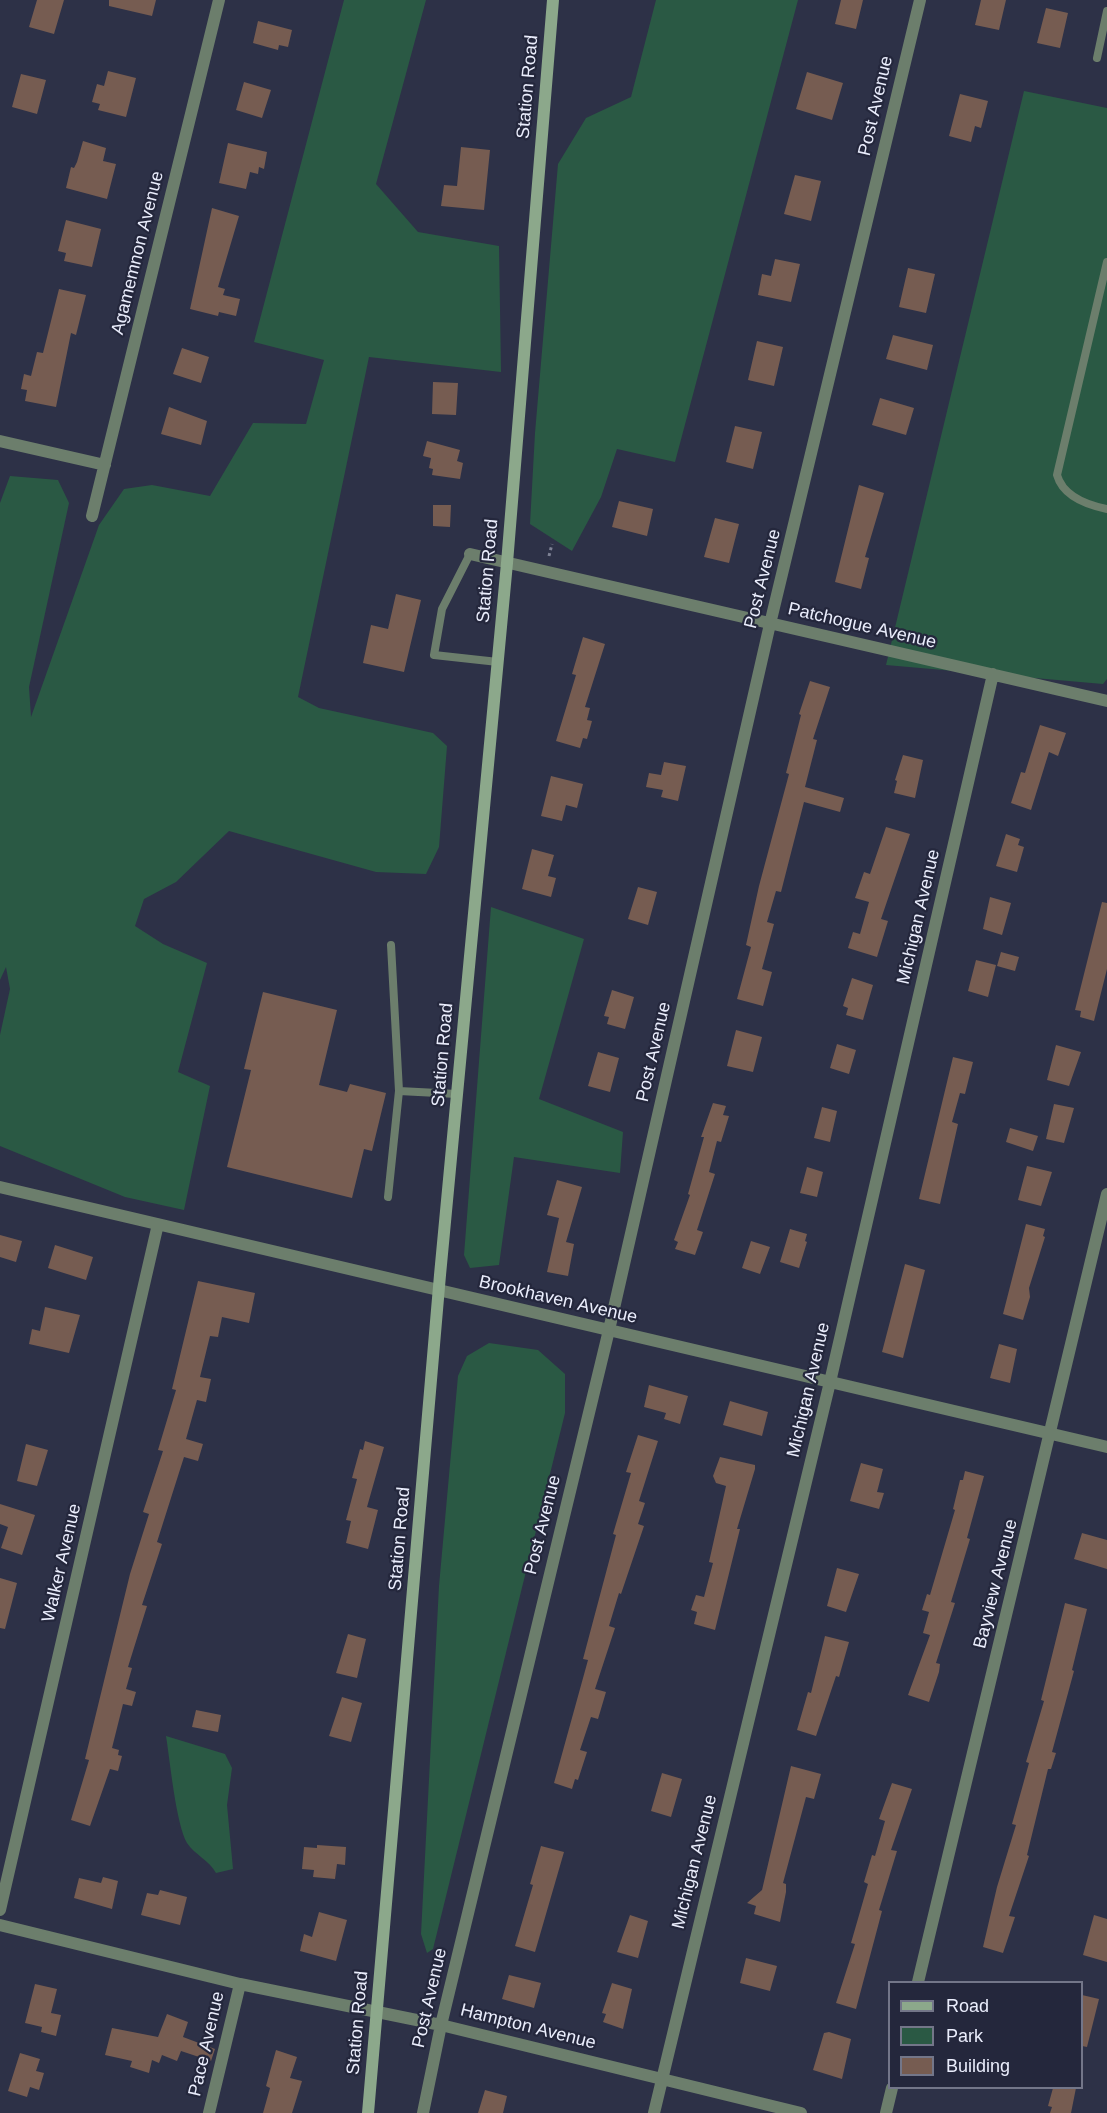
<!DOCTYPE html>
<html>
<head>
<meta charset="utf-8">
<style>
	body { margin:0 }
	#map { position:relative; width:1107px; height:2113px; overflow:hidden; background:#2d3147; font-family:Arial,sans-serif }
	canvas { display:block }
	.legend { position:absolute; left:888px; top:1981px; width:195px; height:108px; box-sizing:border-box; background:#24273c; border:2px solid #737689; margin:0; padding:8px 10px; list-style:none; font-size:18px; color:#eaedfc }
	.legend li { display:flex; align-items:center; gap:12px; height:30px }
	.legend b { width:30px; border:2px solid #737689 }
</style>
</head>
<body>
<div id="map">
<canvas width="1107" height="2113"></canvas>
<ul class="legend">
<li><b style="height:8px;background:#8ca88b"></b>Road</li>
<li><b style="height:16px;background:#2a5944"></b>Park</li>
<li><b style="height:16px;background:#765c51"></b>Building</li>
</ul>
</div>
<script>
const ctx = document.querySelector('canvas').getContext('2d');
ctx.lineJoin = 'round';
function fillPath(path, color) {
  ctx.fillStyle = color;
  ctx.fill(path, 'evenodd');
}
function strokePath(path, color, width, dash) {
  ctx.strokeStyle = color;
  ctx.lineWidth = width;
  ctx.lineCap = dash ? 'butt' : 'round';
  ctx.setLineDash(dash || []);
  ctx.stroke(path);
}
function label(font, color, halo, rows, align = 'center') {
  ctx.font = font + ' Arial,sans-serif';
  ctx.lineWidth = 4.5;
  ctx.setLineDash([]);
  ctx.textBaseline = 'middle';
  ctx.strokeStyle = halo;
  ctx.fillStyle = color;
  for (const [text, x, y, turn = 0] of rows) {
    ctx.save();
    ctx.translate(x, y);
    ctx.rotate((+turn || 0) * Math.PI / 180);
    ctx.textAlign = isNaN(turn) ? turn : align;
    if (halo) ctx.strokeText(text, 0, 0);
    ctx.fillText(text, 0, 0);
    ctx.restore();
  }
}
fillPath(new Path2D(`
	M 344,0 L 426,0 L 376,184 L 418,232 L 499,246 L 501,372 L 369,357 L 298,697 L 319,708 L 433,733 L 447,746 L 439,847 L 426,874 L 376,872 L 229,831 L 176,882 L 144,899 L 135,926 L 163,944 L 207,963 L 178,1072 L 210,1086 L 184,1210 L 125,1197 L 0,1146 L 0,1035 L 10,989 L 6,967 L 0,980 L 0,503 L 10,476 L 58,480 L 69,503 L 29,687 L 31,717 L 99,525 L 124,489 L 152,485 L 210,496 L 253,423 L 306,424 L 324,360 L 254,342 Z
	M 656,0 L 798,0 L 675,462 L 617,449 L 601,497 L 572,551 L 530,524 L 535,433 L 558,164 L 586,118 L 631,97 Z
	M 1024,91 L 1107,108 L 1107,679 L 1103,684 L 886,665 Z
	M 491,907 L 584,939 L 539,1099 L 623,1132 L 620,1173 L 514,1157 L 499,1265 L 470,1268 L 464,1255 Z
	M 489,1343 L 538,1350 L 565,1374 L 565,1413 L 433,1949 L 427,1953 L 421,1934 L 439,1586 L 458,1376 L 467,1356 Z
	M 166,1736 L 225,1754 L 232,1768 L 227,1805 L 233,1869 L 216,1873 C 209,1860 195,1855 187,1843 C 176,1824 170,1761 166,1736 Z`), '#2a5944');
fillPath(new Path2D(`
	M 37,0 L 64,0 L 54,34 L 29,27 Z
	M 109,0 L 156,0 L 152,16 L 109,6 Z
	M 841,0 L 863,0 L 856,29 L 835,24 Z
	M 981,0 L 1006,0 L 999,30 L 975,25 Z
	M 1046,8 L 1068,13 L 1060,48 L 1037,43 Z
	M 258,21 L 292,30 L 288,47 L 279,45 L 278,50 L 253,43 Z
	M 108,71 L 136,78 L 126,117 L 98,110 L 100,104 L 92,102 L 97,84 L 104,86 Z
	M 807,72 L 843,83 L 832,120 L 796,109 Z
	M 21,74 L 46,80 L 37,114 L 12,107 Z
	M 244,82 L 271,90 L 262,118 L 236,110 Z
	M 960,94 L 988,101 L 981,128 L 975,126 L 971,142 L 949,136 Z
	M 83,141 L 106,148 L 103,161 L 116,164 L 107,199 L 66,188 L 71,167 L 74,168 L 77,162 Z
	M 228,143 L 267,152 L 264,169 L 259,167 L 258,174 L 250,172 L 246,189 L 219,183 Z
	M 461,147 L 490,150 L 484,210 L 441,206 L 444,185 L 457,186 Z
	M 795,175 L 821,181 L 811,221 L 784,214 Z
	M 212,208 L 239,216 L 218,287 L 225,289 L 223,295 L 240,299 L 236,316 L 219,312 L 218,316 L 190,309 Z
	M 66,220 L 101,229 L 92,267 L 64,261 L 66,253 L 58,251 Z
	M 775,259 L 800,264 L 791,302 L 758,295 L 762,274 L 771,276 Z
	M 908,268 L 935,274 L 926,313 L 899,307 Z
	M 59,289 L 86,295 L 76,335 L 71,333 L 56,407 L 25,401 L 27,390 L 21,389 L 24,374 L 31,376 L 37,352 L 43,353 Z
	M 893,335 L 933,345 L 927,370 L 886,359 Z
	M 757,341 L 783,347 L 774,386 L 748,380 Z
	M 182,348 L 209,357 L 201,383 L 173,374 Z
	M 433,382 L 458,383 L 456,415 L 432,414 Z
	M 880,398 L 914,408 L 906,435 L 872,425 Z
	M 169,407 L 207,421 L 201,445 L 161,434 Z
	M 735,426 L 762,432 L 753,469 L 726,462 Z
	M 427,441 L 460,450 L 457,461 L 463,463 L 460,479 L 432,475 L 433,469 L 429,468 L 431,458 L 423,456 Z
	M 859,485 L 884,493 L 865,557 L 869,558 L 861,589 L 835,582 Z
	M 619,501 L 653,509 L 647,536 L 612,527 Z
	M 433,505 L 451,505 L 450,527 L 433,526 Z
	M 715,518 L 739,524 L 729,563 L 704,557 Z
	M 396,594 L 421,600 L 404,672 L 363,663 L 371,625 L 388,629 Z
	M 583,637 L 605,644 L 585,707 L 590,708 L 587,720 L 592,721 L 587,739 L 583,738 L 580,748 L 556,741 L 576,675 L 572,674 Z
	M 810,681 L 830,687 L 813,739 L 817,740 L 805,787 L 844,798 L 840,812 L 804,802 L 781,892 L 776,891 L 767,922 L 774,924 L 762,969 L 772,972 L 763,1006 L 737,999 L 751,947 L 746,945 L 759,886 L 789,774 L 786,773 L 801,715 L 799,714 Z
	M 1040,725 L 1066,733 L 1058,756 L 1049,752 L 1031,810 L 1011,803 L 1021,772 L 1025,773 Z
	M 903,755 L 923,760 L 915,798 L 894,793 L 897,781 L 895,780 Z
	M 664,762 L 686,766 L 678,801 L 661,797 L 663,790 L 646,787 L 649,773 L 661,775 Z
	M 551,776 L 583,784 L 577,808 L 566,805 L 562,821 L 541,816 Z
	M 886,827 L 910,834 L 881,919 L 888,921 L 877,957 L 848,948 L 853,932 L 860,934 L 869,902 L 855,898 L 864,872 L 870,874 Z
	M 1006,834 L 1020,839 L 1018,845 L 1024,847 L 1017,872 L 996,866 Z
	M 532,849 L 554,855 L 548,876 L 556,878 L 551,897 L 522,889 Z
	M 638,887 L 657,892 L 648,925 L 628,919 Z
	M 990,897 L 1011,903 L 1002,935 L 983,929 Z
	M 1102,902 L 1107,903 L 1107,969 L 1094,1021 L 1080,1017 L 1081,1011 L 1075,1010 Z
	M 1001,952 L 1019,957 L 1015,971 L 997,966 Z
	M 976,960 L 996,965 L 988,997 L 968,991 Z
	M 852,978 L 873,985 L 863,1020 L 846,1015 L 848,1008 L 843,1006 Z
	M 612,990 L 634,997 L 625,1029 L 607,1024 L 609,1017 L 604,1016 Z
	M 263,992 L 337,1010 L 319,1085 L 347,1092 L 350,1084 L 386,1093 L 372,1151 L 364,1149 L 352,1198 L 227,1167 L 251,1070 L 244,1069 Z
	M 736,1030 L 762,1037 L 753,1072 L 727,1066 Z
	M 837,1044 L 856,1050 L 849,1074 L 830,1068 Z
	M 1056,1045 L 1081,1052 L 1069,1086 L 1047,1080 Z
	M 598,1052 L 619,1058 L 610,1092 L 588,1086 Z
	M 953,1057 L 973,1062 L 965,1094 L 960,1093 L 952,1122 L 958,1124 L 940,1204 L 919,1199 Z
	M 713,1103 L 726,1106 L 723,1115 L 729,1116 L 721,1142 L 717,1141 L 709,1172 L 715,1174 L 697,1230 L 703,1232 L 695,1255 L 675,1249 L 678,1242 L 674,1240 L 690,1195 L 688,1194 L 704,1137 L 701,1137 Z
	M 1054,1104 L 1074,1108 L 1064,1143 L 1046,1139 Z
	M 822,1107 L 837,1111 L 830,1142 L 814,1138 Z
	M 1010,1128 L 1038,1136 L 1033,1151 L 1006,1142 Z
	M 1027,1166 L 1052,1172 L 1041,1206 L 1018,1200 Z
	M 807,1167 L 823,1172 L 817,1197 L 800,1193 Z
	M 557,1180 L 582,1187 L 566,1242 L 574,1244 L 568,1276 L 547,1272 L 559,1218 L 547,1215 Z
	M 1026,1224 L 1045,1229 L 1043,1236 L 1045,1237 L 1029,1288 L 1030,1297 L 1023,1320 L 1003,1314 Z
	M 790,1229 L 807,1234 L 805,1241 L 807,1242 L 799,1268 L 780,1262 Z
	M 0,1235 L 22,1241 L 16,1262 L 0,1257 Z
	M 751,1241 L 770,1247 L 760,1274 L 742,1268 Z
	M 55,1245 L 93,1257 L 86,1280 L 48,1268 Z
	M 905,1264 L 925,1270 L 903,1358 L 882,1352 Z
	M 198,1281 L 255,1293 L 249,1323 L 222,1317 L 218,1337 L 210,1336 L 200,1377 L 211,1379 L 206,1402 L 197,1400 L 186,1439 L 203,1444 L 198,1461 L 184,1457 L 157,1542 L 162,1544 L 142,1605 L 147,1606 L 128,1667 L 132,1668 L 126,1689 L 136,1692 L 132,1706 L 123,1704 L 112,1748 L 119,1750 L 118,1755 L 122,1756 L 118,1771 L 110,1769 L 90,1826 L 71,1820 L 89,1760 L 85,1759 L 130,1574 L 149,1514 L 143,1512 L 163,1451 L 158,1450 L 176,1390 L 172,1389 Z
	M 45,1307 L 80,1315 L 69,1353 L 29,1344 L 32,1329 L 40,1331 Z
	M 999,1344 L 1017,1349 L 1010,1383 L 990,1378 Z
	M 649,1385 L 688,1396 L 680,1424 L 664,1419 L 666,1413 L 644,1407 Z
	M 730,1401 L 768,1412 L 762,1436 L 723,1425 Z
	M 638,1435 L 658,1441 L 639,1501 L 645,1503 L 638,1524 L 644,1526 L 621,1594 L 619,1593 L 609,1626 L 615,1628 L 595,1689 L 606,1692 L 598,1719 L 591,1717 L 580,1750 L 587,1752 L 578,1780 L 575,1779 L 572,1789 L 554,1783 L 588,1660 L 583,1659 L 616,1535 L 613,1534 L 631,1473 L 626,1472 Z
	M 365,1441 L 384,1447 L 367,1507 L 378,1510 L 368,1549 L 346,1543 L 351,1521 L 346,1520 L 357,1479 L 352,1478 L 360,1449 L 363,1450 Z
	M 26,1444 L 48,1450 L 37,1486 L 17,1481 Z
	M 720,1457 L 755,1465 L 755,1469 L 737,1529 L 740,1529 L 715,1630 L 694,1624 L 697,1612 L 691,1610 L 696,1595 L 704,1597 L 713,1563 L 709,1562 L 726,1486 L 716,1483 L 713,1476 Z
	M 861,1463 L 883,1469 L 877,1492 L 884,1493 L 879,1509 L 850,1501 Z
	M 965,1471 L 984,1476 L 967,1538 L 970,1539 L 951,1602 L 955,1603 L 936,1663 L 940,1664 L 939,1672 L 929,1702 L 908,1695 L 930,1635 L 923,1633 L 929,1612 L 922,1610 L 927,1594 L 930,1595 L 955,1510 L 953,1509 L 960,1480 L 963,1480 Z
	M 0,1504 L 35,1515 L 22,1555 L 1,1548 L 8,1527 L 0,1524 Z
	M 1082,1533 L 1107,1540 L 1107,1569 L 1074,1559 Z
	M 837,1568 L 859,1574 L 846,1612 L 827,1606 Z
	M 0,1578 L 17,1583 L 5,1629 L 0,1628 Z
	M 1065,1603 L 1087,1609 L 1072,1670 L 1074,1671 L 1052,1752 L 1056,1753 L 1051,1769 L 1048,1769 L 1027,1855 L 1029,1856 L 1009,1916 L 1015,1917 L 1003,1953 L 983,1947 L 997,1887 L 1016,1825 L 1012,1824 L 1029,1763 L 1026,1762 L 1044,1701 L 1041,1700 Z
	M 348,1634 L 366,1639 L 357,1678 L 336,1673 Z
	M 825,1636 L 849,1642 L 839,1677 L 836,1676 L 816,1736 L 797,1730 L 808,1692 L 811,1693 Z
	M 342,1697 L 362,1703 L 351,1742 L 329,1736 Z
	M 196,1710 L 221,1715 L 218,1732 L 192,1727 Z
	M 791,1766 L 821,1774 L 814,1799 L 806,1797 L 783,1883 L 786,1884 L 786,1892 L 780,1922 L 754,1914 L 756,1906 L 747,1903 L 762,1890 Z
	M 662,1773 L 682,1779 L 671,1817 L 651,1811 Z
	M 892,1783 L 912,1789 L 891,1850 L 897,1851 L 879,1910 L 882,1911 L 856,2009 L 836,2003 L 855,1944 L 851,1943 L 868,1884 L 864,1882 L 872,1855 L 875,1856 L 885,1821 L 879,1819 Z
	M 317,1845 L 346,1847 L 345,1865 L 337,1864 L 335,1879 L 313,1877 L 314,1870 L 302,1869 L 304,1847 L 317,1848 Z
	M 541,1846 L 564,1852 L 535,1952 L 515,1946 L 533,1885 L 530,1884 Z
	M 103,1877 L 118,1881 L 112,1909 L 74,1898 L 79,1878 L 101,1883 Z
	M 160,1890 L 187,1897 L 180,1925 L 141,1915 L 147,1893 L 158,1895 Z
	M 319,1912 L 347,1920 L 336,1961 L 300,1951 L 304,1934 L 312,1937 Z
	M 630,1915 L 648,1921 L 638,1958 L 617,1952 Z
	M 1094,1915 L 1107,1919 L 1107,1962 L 1083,1955 Z
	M 746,1958 L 777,1966 L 770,1991 L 740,1983 Z
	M 509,1975 L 541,1983 L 534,2008 L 502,1999 Z
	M 612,1983 L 632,1989 L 623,2029 L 603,2022 L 606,2014 L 602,2013 Z
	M 35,1984 L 57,1989 L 51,2013 L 61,2015 L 56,2036 L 41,2032 L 42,2027 L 25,2023 Z
	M 1082,1995 L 1099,1999 L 1087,2047 L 1082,2046 Z
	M 167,2014 L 188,2022 L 183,2037 L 215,2049 L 211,2061 L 181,2051 L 177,2061 L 162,2055 L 159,2063 L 152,2060 L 149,2073 L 130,2067 L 132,2061 L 105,2055 L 112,2028 L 158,2037 Z
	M 829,2032 L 851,2039 L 842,2079 L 813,2070 L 824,2033 Z
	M 276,2050 L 297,2057 L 290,2078 L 302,2081 L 292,2113 L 263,2113 L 270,2088 L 266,2086 Z
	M 20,2053 L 40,2059 L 36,2071 L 44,2073 L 39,2090 L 30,2087 L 27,2097 L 8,2091 Z
	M 1053,2088 L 1076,2088 L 1071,2113 L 1050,2113 L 1052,2107 L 1048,2106 Z
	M 485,2090 L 507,2096 L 503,2113 L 478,2113 Z`), '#765c51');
strokePath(new Path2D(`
	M 549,556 L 552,544`), '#7e8295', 3, [3, 3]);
strokePath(new Path2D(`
	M 1097,58 L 1107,11
	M 1107,262 L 1057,475 C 1063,496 1087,505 1107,509
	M 470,554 L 442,609 L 434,655 L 498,662
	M 391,945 L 399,1091
	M 388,1197 L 399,1091 L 457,1094`), '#6c7e6c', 8);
strokePath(new Path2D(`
	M 0,441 L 105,465
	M 92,516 L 219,0
	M 470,554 L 1107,701
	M 0,1187 L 1107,1447
	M 0,1910 L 158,1224
	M 0,1925 L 240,1984 L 441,2025 L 801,2113
	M 918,1982 L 1107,1194
	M 209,2113 L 240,1984
	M 423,2113 L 441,2025 L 609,1330 L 770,624 L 920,0
	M 654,2113 L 830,1382 L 993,674
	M 886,2113 L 892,2088`), '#6c7e6c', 12);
strokePath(new Path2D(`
	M 368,2113 L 440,1275 L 507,563 L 553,0`), '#8ca88b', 12);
label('18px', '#eaedfc', '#24273c', [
	["Station Road",528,87,-85],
	["Post Avenue",876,106,-77],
	["Agamemnon Avenue",138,253,-76],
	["Station Road",488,571,-85],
	["Post Avenue",763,579,-76],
	["Patchogue Avenue",862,626,13],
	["Michigan Avenue",919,917,-77],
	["Post Avenue",654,1052,-77],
	["Station Road",443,1055,-85],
	["Brookhaven Avenue",558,1300,13],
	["Michigan Avenue",809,1390,-77],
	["Post Avenue",543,1525,-76],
	["Station Road",400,1539,-85],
	["Walker Avenue",62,1563,-77],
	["Bayview Avenue",996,1584,-76],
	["Michigan Avenue",695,1862,-76],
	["Post Avenue",430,1998,-77],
	["Station Road",358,2023,-85],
	["Hampton Avenue",528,2027,14],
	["Pace Avenue",207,2044,-77]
]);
</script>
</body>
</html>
